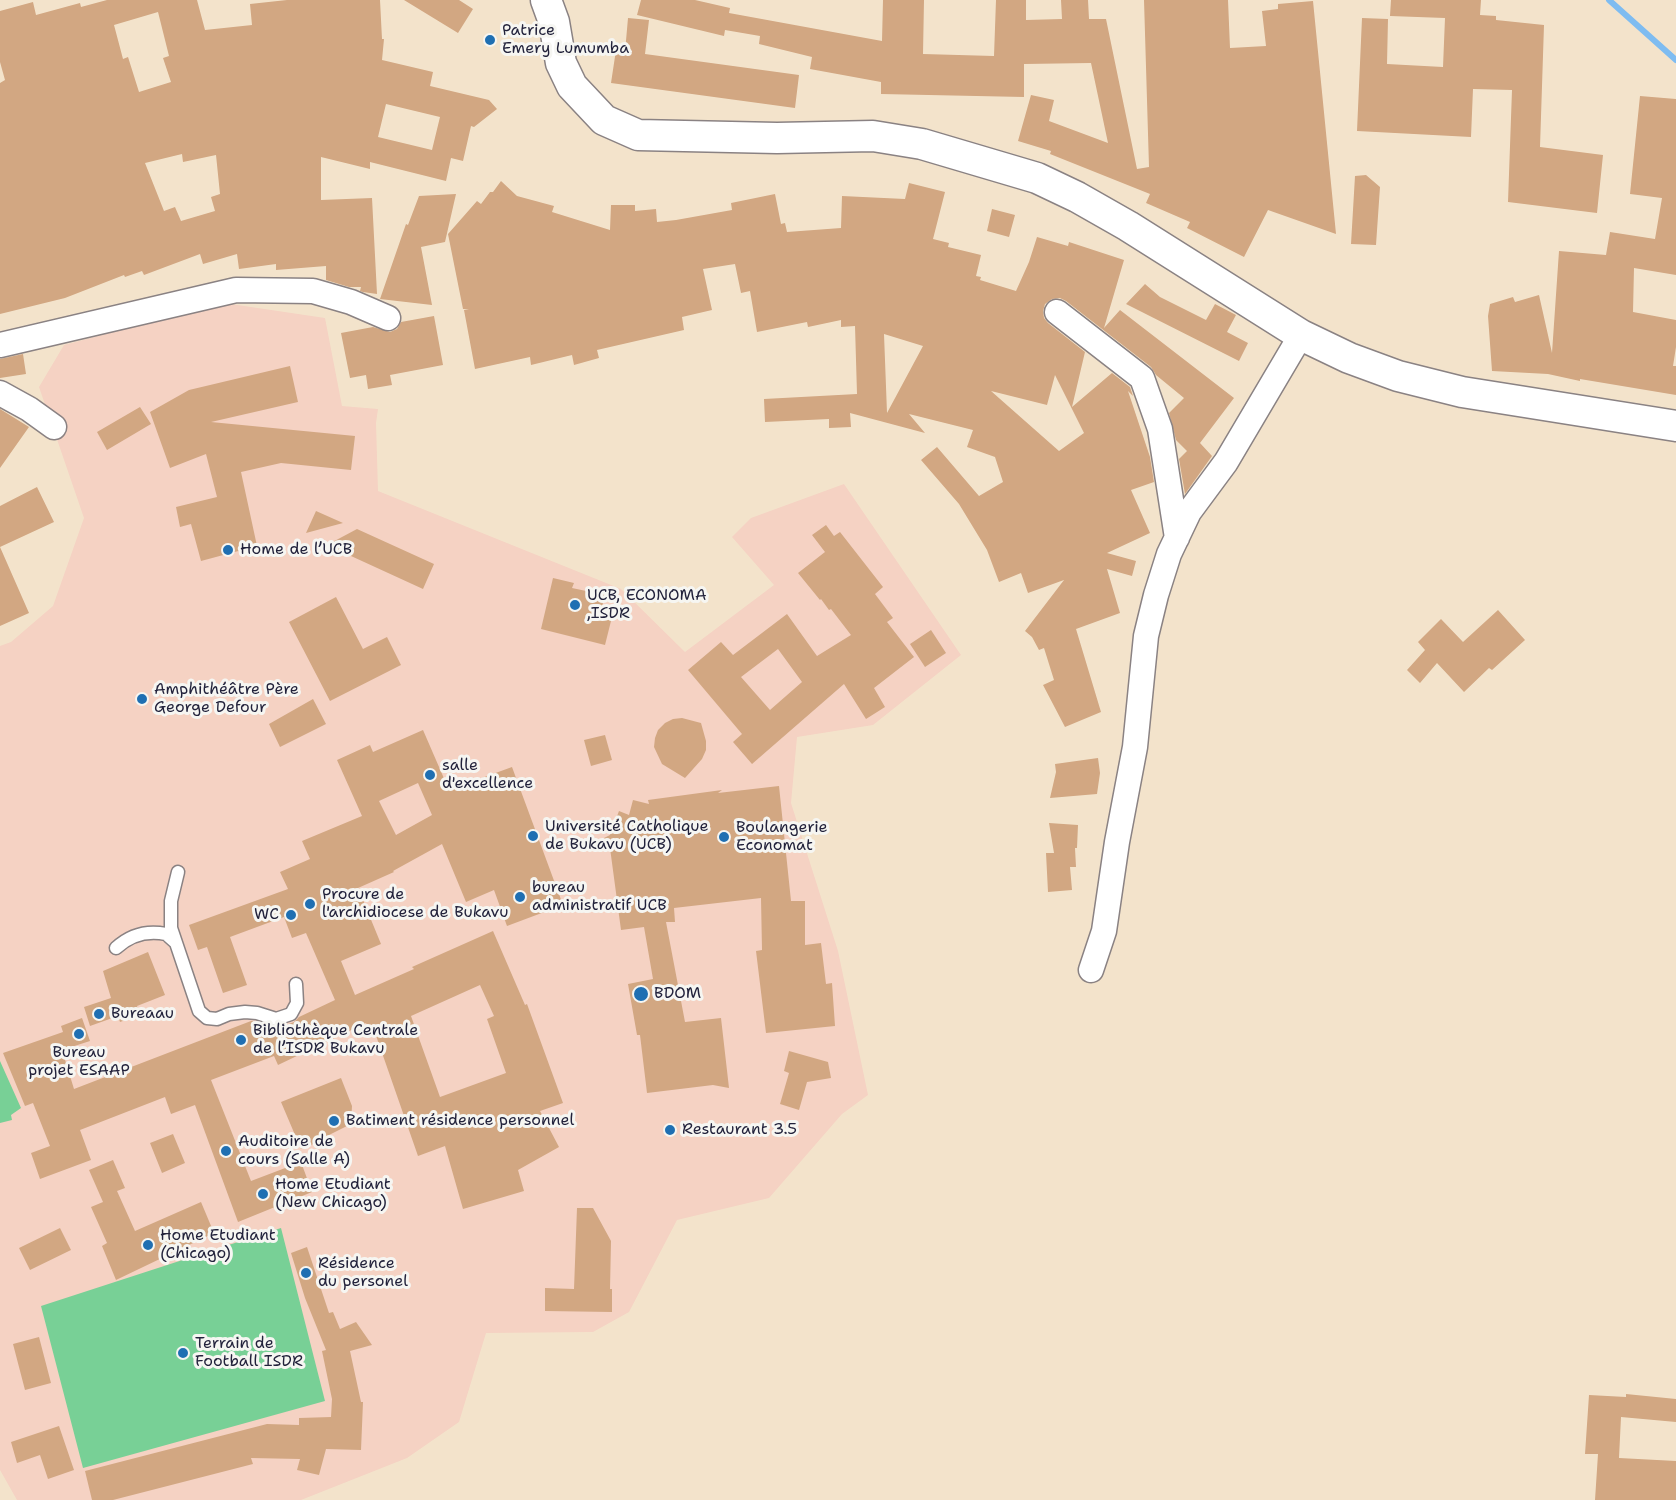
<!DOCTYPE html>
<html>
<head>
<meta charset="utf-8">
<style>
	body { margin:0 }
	canvas { display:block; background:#f3e3cb }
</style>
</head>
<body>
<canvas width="1676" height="1500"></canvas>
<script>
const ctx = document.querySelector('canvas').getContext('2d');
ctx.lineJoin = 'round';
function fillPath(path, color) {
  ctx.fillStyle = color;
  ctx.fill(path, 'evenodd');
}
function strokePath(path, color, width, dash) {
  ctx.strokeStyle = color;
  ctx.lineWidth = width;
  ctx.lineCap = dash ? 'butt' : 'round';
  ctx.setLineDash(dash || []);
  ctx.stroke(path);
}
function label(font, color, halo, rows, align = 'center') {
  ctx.font = font + ' "Shantell Sans",sans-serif';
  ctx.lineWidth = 6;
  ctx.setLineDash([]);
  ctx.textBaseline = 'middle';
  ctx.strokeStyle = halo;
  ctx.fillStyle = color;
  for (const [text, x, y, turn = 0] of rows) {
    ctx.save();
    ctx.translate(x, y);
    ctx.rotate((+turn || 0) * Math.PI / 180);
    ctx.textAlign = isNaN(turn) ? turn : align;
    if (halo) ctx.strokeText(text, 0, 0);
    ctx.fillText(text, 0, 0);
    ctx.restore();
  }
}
fillPath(new Path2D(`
	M 224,303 L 325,318 L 342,406 L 378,409 L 376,423 L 378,491 L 621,589 L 685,652 L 774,585 L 732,537 L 751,518 L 844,484 L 961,655 L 873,725 L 797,737 L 791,803 L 838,951 L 868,1095 L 842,1114 L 769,1198 L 677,1220 L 629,1312 L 593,1332 L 486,1333 L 459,1422 L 407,1458 L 301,1500 L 17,1500 L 0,1470 L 0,646 L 11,642 L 53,606 L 84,518 L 39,387 L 64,345 Z`), '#f5d2c3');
fillPath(new Path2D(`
	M 0,1061 L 21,1108 L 11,1115 L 12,1120 L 0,1123 Z
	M 281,1228 L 325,1401 L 83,1468 L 41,1306 Z`), '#78d096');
strokePath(new Path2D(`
	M 1609,0 L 1676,60`), '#7ebcf1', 6);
fillPath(new Path2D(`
	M 107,0 L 197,0 L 205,30 L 252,25 L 250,4 L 287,0 L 380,0 L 382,39 L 384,39 L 382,60 L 433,72 L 430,86 L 489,100 L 497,109 L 474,127 L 471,126 L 463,161 L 451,158 L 446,181 L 370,162 L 370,169 L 321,157 L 321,200 L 372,198 L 377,294 L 363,292 L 360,291 L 361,287 L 349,287 L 326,280 L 326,266 L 276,270 L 276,264 L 239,269 L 237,254 L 203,264 L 200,254 L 144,275 L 142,271 L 125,277 L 124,275 L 65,298 L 0,314 L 0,83 L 5,80 L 0,62 L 0,11 L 33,2 L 36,15 L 80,3 L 81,7 ZM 158,12 L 169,56 L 163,58 L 171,82 L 139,92 L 128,57 L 123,59 L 114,25 ZM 386,104 L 440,117 L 432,150 L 378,137 ZM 182,154 L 183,162 L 216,155 L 220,194 L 211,197 L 215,211 L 181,221 L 175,207 L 164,211 L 145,163 Z
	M 404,0 L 459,0 L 473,9 L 458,33 Z
	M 641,0 L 695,0 L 730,8 L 729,13 L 882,41 L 883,0 L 924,0 L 923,54 L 994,56 L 996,0 L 1026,0 L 1026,20 L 1062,19 L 1061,0 L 1088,0 L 1089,19 L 1106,19 L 1137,169 L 1149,167 L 1144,0 L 1228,0 L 1230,48 L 1266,46 L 1262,11 L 1278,9 L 1278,4 L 1313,1 L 1336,234 L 1268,210 L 1244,257 L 1187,228 L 1190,222 L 1146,203 L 1150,194 L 1050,154 L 1051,151 L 1018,141 L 1031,95 L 1054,100 L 1049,121 L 1108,143 L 1091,63 L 1024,64 L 1024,97 L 881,94 L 881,82 L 810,69 L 812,57 L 759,44 L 760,36 L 725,30 L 724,36 L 637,15 Z
	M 1391,0 L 1481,0 L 1480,15 L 1496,16 L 1496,20 L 1544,25 L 1540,147 L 1603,155 L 1597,213 L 1508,202 L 1512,90 L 1473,89 L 1471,137 L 1357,131 L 1362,18 L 1388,19 L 1387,64 L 1443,67 L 1445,18 L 1390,16 Z
	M 628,18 L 649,20 L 645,54 L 799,75 L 795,108 L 611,83 L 616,50 L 625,52 Z
	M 1640,96 L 1676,99 L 1676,275 L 1634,268 L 1633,312 L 1676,320 L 1676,347 L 1673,366 L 1676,366 L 1676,395 L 1580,379 L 1580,381 L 1548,374 L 1492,371 L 1488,316 L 1490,304 L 1513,297 L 1515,302 L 1539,295 L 1552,353 L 1559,251 L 1606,255 L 1610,232 L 1655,239 L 1662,198 L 1630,194 Z
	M 1366,175 L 1380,187 L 1376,245 L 1351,244 L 1355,176 Z
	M 501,181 L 517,196 L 554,206 L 552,212 L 610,230 L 611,205 L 635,205 L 635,211 L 656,209 L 657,222 L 676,220 L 732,210 L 731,203 L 775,194 L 781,224 L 785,223 L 787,232 L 841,228 L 842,196 L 905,199 L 909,183 L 945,192 L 933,239 L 949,243 L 948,247 L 981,255 L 976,276 L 981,277 L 980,280 L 1016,291 L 1029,262 L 1037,237 L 1068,246 L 1069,242 L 1124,260 L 1104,328 L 1120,310 L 1234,398 L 1200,443 L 1212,456 L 1185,494 L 1179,459 L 1187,451 L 1176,440 L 1169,413 L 1184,398 L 1156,375 L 1151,367 L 1066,301 L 1060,298 L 1052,299 L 1045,304 L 1043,311 L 1044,318 L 1048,323 L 1085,352 L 1072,407 L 1112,373 L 1130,387 L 1133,396 L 1128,391 L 1150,457 L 1154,482 L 1131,490 L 1150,533 L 1107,553 L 1136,561 L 1132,576 L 1107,569 L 1120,613 L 1076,629 L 1101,712 L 1065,727 L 1043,685 L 1054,680 L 1044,648 L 1039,650 L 1032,637 L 1025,631 L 1064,580 L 1028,593 L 1021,573 L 999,582 L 987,550 L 959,504 L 921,460 L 937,447 L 979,496 L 1003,482 L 995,457 L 967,447 L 973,430 L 909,414 L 925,433 L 850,413 L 851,427 L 829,428 L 829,419 L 765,422 L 764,399 L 857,394 L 855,326 L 841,327 L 841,320 L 808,327 L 807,322 L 757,332 L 750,291 L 741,293 L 735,264 L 703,269 L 712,310 L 682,317 L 684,330 L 597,350 L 599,358 L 574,365 L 572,355 L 531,365 L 530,357 L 475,369 L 464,310 L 469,309 L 463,309 L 448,234 L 477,201 L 481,204 L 490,192 L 493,192 ZM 884,334 L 923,346 L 887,413 ZM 1055,375 L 1084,433 L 1059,451 L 991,391 L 1047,405 Z
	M 456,194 L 445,242 L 421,247 L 432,305 L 380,299 L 406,224 L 408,225 L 419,196 Z
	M 992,209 L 1015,215 L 1009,237 L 987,231 Z
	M 1145,284 L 1160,297 L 1206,320 L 1215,304 L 1236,315 L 1227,332 L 1248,343 L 1239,361 L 1126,304 Z
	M 434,316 L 443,365 L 390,375 L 392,385 L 368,389 L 366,375 L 350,378 L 341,333 L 373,327 L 390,332 L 397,329 L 401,322 Z
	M 23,354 L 26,374 L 0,378 L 0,359 Z
	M 290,366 L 298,402 L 211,422 L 355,436 L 351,470 L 281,463 L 241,472 L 257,546 L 201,561 L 191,524 L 180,527 L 176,507 L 217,497 L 206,454 L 170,468 L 150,412 L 189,390 Z
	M 140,407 L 151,424 L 107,450 L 97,432 Z
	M 0,409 L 29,427 L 0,468 Z
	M 37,487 L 54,522 L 0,547 L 29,613 L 0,626 L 0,506 Z
	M 316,511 L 343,523 L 306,533 Z
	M 826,525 L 834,536 L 840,532 L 883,587 L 875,594 L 893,618 L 887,622 L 914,657 L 874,688 L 885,707 L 866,719 L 844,684 L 752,764 L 733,742 L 742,734 L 688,670 L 721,642 L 733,655 L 787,614 L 817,656 L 851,635 L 831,609 L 829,610 L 821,599 L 820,600 L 798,573 L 825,552 L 812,535 ZM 778,649 L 802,682 L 770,710 L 741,677 Z
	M 357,529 L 434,564 L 423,589 L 327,545 Z
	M 553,578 L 574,583 L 572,588 L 605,595 L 600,614 L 612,617 L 605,645 L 541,629 Z
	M 336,597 L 363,649 L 387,637 L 401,665 L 330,701 L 289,622 Z
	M 1498,610 L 1525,640 L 1492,670 L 1489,668 L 1464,692 L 1437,663 L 1420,683 L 1407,670 L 1425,650 L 1418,642 L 1441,619 L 1463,642 Z
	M 931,630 L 946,653 L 925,667 L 910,644 Z
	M 313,699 L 326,724 L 280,747 L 269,724 Z
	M 682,718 L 701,723 L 706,741 L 706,750 L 702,759 L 685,778 L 662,764 L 654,747 L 655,738 L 658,730 L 665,723 L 673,719 Z
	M 423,730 L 449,790 L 512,767 L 563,905 L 507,926 L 494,890 L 466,902 L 442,844 L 393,871 L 394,872 L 358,888 L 381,944 L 341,961 L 355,995 L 414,969 L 412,967 L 493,931 L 525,1005 L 527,1004 L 563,1103 L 540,1111 L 559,1147 L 518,1170 L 524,1191 L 463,1209 L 445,1146 L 418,1156 L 373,1027 L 369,1029 L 366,1023 L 278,1065 L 274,1056 L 211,1080 L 251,1181 L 301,1162 L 312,1192 L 238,1222 L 195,1105 L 171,1114 L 165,1097 L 80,1130 L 91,1160 L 40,1179 L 31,1153 L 50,1146 L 33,1103 L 25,1106 L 3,1053 L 63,1032 L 61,1026 L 82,1018 L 90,1041 L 62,1050 L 74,1089 L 251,1021 L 253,1021 L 258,1036 L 294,1022 L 299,1017 L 335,1000 L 306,933 L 292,938 L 284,917 L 230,937 L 247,985 L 223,993 L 207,947 L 198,950 L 189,925 L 288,889 L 280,872 L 310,859 L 302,841 L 362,816 L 337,760 L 370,745 L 373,752 ZM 418,783 L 432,815 L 396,835 L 379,801 ZM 480,985 L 494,1016 L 487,1019 L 506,1073 L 440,1097 L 411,1016 Z
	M 605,735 L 612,760 L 591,766 L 584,740 Z
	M 1098,758 L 1100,773 L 1097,794 L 1050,798 L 1056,772 L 1055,764 Z
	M 779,786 L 791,901 L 805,901 L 805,945 L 821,943 L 826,984 L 832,983 L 835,1026 L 766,1033 L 756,951 L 762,950 L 761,898 L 674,908 L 675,922 L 666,922 L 685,1022 L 721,1018 L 729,1088 L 713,1085 L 647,1093 L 640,1035 L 637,1035 L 628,984 L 653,979 L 644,927 L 621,930 L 610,848 L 604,838 L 610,835 L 619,811 L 629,815 L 633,800 L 649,804 L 648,800 L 722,790 L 718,793 Z
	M 1049,823 L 1078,825 L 1077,848 L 1075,848 L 1076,867 L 1070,867 L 1072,890 L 1048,892 L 1046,853 L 1054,853 Z
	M 148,952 L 165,995 L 137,1006 L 140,1015 L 120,1022 L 118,1016 L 90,1026 L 84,1007 L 111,998 L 103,971 Z
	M 789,1051 L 828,1062 L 831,1078 L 807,1082 L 799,1110 L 780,1104 L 789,1073 L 784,1071 Z
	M 341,1078 L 352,1106 L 351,1124 L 323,1138 L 323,1140 L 301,1149 L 281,1102 Z
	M 173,1134 L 185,1163 L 162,1173 L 150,1143 Z
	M 113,1160 L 125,1188 L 117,1191 L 135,1231 L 201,1202 L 214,1233 L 116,1280 L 102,1246 L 107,1243 L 91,1207 L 103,1202 L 89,1170 Z
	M 577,1208 L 593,1208 L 611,1241 L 610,1289 L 612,1289 L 612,1312 L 545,1311 L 545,1288 L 574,1289 Z
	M 60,1228 L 71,1250 L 30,1270 L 19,1248 Z
	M 307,1247 L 329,1313 L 333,1312 L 340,1329 L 356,1322 L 372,1345 L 350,1351 L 361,1402 L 363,1402 L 361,1450 L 326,1449 L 319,1475 L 297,1470 L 300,1459 L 251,1458 L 253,1464 L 113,1500 L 92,1500 L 85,1471 L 267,1424 L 299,1425 L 299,1418 L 331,1417 L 332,1399 L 322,1351 L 326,1350 L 305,1298 L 291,1253 Z
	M 39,1337 L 51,1383 L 25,1390 L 13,1344 Z
	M 1626,1394 L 1676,1399 L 1676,1422 L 1621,1417 L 1619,1458 L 1676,1461 L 1676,1500 L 1595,1500 L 1598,1454 L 1585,1454 L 1589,1395 L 1626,1397 Z
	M 59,1426 L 74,1470 L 48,1479 L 40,1455 L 17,1463 L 11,1442 Z`), '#d2a782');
const service = new Path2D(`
	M 178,872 L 171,901 L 171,928 L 199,1011 L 207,1018 L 217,1019 L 229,1014 L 245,1012 L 257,1013 L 276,1019 L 291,1014 L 297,1003 L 296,984
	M 116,948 C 130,935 146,930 166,934 L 175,942`);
const minor = new Path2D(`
	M 1057,312 L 1142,378 L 1160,429 L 1177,538
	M 0,345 L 236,290 L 313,291 L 351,302 L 388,318
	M 0,393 L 29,409 L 54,427
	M 1091,970 L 1104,931 L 1117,842 L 1135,747 L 1146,636 L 1156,595 L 1169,554 L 1189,512 L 1226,462 L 1301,335`);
const tertiary = new Path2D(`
	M 546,0 L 554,22 L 561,63 L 572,86 L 604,120 L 638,135 L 777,138 L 873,136 L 922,144 L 1037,178 L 1077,197 L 1128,226 L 1301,335 L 1349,358 L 1398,376 L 1462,392 L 1676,426`);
strokePath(service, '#8a8283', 15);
strokePath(minor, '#8a8283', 27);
strokePath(tertiary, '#8a8283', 33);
strokePath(service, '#fff', 12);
strokePath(minor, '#fff', 24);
strokePath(tertiary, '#fff', 30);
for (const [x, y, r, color] of [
	[490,40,6,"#1f6fb2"],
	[228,550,6,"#1f6fb2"],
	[575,605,6,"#1f6fb2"],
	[142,699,6,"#1f6fb2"],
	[430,775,6,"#1f6fb2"],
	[533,836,6,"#1f6fb2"],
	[724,837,6,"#1f6fb2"],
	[520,897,6,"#1f6fb2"],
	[310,904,6,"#1f6fb2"],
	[291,915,6,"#1f6fb2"],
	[641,994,8,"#1f6fb2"],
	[99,1014,6,"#1f6fb2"],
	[79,1034,6,"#1f6fb2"],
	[241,1040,6,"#1f6fb2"],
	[334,1121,6,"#1f6fb2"],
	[670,1130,6,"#1f6fb2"],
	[226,1151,6,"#1f6fb2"],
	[263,1194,6,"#1f6fb2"],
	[148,1245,6,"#1f6fb2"],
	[306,1273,6,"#1f6fb2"],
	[183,1353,6,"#1f6fb2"]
]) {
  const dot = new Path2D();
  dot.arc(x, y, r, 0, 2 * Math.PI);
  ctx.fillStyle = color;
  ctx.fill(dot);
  strokePath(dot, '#f6f6f2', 2);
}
label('16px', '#22223b', '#f6f6f2', [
	["Patrice",502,31],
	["Emery Lumumba",502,49],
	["Home de l’UCB",240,550],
	["UCB, ECONOMA",587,596],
	[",ISDR",587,614],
	["Amphithéâtre Père",154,690],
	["George Defour",154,708],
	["salle",442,766],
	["d'excellence",442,784],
	["Université Catholique",545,827],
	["de Bukavu (UCB)",545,845],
	["Boulangerie",736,828],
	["Economat",736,846],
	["bureau",532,888],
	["administratif UCB",532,906],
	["Procure de",322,895],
	["l'archidiocese de Bukavu",322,913],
	["WC",279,915,"right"],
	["BDOM",654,994],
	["Bureaau",111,1014],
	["Bibliothèque Centrale",253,1031],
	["de l’ISDR Bukavu",253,1049],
	["Bureau",79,1053,"center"],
	["projet ESAAP",79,1071,"center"],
	["Batiment résidence personnel",346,1121],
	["Restaurant 3.5",682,1130],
	["Auditoire de",238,1142],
	["cours (Salle A)",238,1160],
	["Home Etudiant",275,1185],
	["(New Chicago)",275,1203],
	["Home Etudiant",160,1236],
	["(Chicago)",160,1254],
	["Résidence",318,1264],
	["du personel",318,1282],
	["Terrain de",195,1344],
	["Football ISDR",195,1362]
], 'left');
</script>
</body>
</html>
